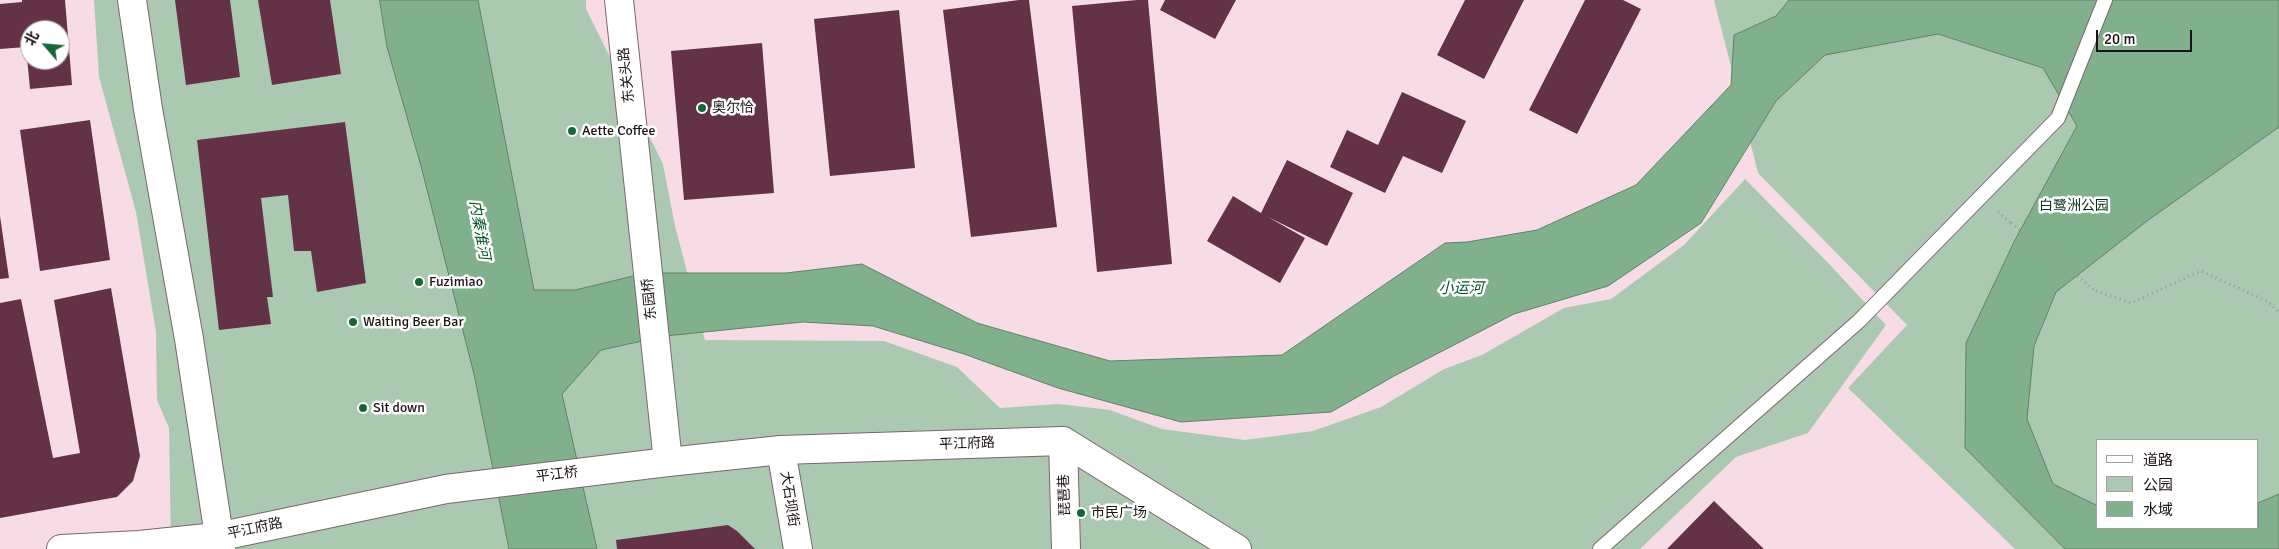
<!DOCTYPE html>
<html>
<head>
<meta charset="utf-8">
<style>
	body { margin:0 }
	#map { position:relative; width:2279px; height:549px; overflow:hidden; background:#f8dce5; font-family:Signika,"Noto Sans SC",sans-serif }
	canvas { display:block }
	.legend { position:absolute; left:2096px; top:439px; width:162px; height:90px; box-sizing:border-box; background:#fff; border:1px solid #a4a0a2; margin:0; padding:6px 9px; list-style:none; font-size:15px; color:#1c1216 }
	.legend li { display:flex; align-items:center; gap:10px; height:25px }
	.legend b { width:25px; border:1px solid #a4a0a2 }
	.north { position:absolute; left:20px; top:20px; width:50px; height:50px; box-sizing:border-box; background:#fff; border:1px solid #a4a0a2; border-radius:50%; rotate:297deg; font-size:14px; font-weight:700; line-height:20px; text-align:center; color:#1c1216 }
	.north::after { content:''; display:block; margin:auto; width:18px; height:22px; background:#176636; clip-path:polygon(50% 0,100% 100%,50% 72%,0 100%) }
	.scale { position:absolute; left:2096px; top:30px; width:96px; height:22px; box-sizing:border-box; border:2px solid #1c1216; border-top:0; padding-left:6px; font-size:15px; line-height:18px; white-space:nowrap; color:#1c1216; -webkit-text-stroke:4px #fff; paint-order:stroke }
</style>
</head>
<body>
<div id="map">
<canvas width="2279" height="549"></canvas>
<ul class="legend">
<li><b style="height:6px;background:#fff"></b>道路</li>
<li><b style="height:14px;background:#abc9b1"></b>公园</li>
<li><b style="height:14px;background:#80b18c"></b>水域</li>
</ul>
<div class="north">北</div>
<div class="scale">20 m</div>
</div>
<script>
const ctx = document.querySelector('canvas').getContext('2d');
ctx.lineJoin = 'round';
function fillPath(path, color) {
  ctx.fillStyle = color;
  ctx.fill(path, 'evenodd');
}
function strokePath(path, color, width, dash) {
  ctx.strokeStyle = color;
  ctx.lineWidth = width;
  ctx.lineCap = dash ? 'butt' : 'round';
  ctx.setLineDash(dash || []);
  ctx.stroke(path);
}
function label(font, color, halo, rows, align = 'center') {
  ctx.font = font + ' Signika,"Noto Sans SC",sans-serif';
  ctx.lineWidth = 5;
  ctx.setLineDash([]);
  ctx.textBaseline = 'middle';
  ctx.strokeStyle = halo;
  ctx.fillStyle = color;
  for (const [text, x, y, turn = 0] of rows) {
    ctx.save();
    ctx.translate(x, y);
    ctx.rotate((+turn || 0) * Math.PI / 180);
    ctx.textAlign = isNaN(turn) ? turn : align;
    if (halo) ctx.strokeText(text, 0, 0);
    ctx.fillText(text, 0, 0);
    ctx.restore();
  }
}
fillPath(new Path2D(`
	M 94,0 L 586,0 L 586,9 L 663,164 L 675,226 L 705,340 L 884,341 L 957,367 L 1000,408 L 1059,404 L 1110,410 L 1162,429 L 1245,440 L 1313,431 L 1381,407 L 1444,369 L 1482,355 L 1564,308 L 1611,299 L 1684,245 L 1745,179 L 1830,265 L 1886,325 L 1808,433 L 1736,457 L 1640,549 L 171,549 L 169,428 L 157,400 L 156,332 L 136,212 L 99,77 Z
	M 1714,0 L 2279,0 L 2279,549 L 2015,549 L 1848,388 L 1907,325 L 1758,173 ZM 2098,440 L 2258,440 L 2258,528 L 2098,528 Z`), '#abc9b1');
const water = new Path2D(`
	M 380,0 L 478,0 L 534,290 L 575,290 L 646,273 L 786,273 L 862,264 L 977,323 L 1110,361 L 1282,355 L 1445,243 L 1467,242 L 1537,230 L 1636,185 L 1731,85 L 1734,35 L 1776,16 L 1789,0 L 2279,0 L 2279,127 L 2147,221 L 2056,292 L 2034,346 L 2027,419 L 2053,484 L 2098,506 L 2098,528 L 2258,528 L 2258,503 L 2279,494 L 2279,549 L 2065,549 L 1965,448 L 1966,343 L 2015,240 L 2077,126 L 2043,68 L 1938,34 L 1825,55 L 1776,101 L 1701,223 L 1608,286 L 1514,314 L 1396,375 L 1331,412 L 1181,422 L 1058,388 L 964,354 L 873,326 L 803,322 L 665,336 L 601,350 L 562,394 L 597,549 L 509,549 L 474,374 L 421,166 L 387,47 Z`);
fillPath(water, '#80b18c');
strokePath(water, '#628169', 1);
fillPath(new Path2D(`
	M 22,0 L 65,0 L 72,85 L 30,89 L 26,47 L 0,49 L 0,4 L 22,2 ZM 30,30 L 60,30 L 60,60 L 30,60 Z
	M 175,0 L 230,0 L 240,77 L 186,85 Z
	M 258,0 L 330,0 L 341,74 L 272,85 Z
	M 1019,0 L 1029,0 L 1057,227 L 971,237 L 943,10 Z
	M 1137,0 L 1148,0 L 1172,264 L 1097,272 L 1072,6 Z
	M 1165,0 L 1236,0 L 1215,39 L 1160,10 Z
	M 1465,0 L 1524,0 L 1484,79 L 1437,55 Z
	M 1585,0 L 1623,0 L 1641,9 L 1577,134 L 1529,110 Z
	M 899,10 L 915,168 L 830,176 L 814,19 Z
	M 762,43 L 774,193 L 684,200 L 671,51 Z
	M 1402,92 L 1466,121 L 1442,173 L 1403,156 L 1385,193 L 1330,167 L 1347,130 L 1378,145 Z
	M 90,120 L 110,260 L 40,271 L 20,130 Z
	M 345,122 L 366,283 L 317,292 L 311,251 L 294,251 L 288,195 L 261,198 L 273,297 L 267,297 L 271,324 L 219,330 L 197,140 Z
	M 1287,160 L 1353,193 L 1327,246 L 1268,217 L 1305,238 L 1280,283 L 1207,241 L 1233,196 L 1261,213 Z
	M 0,216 L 9,278 L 0,279 Z
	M 111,288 L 140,456 L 133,481 L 117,497 L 0,518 L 0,303 L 21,299 L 53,458 L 80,453 L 54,300 Z
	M 1714,501 L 1764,549 L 1667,549 Z
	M 728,525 L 737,531 L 755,549 L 617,549 L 616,540 Z`), '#633246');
const lane = new Path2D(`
	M 1600,549 L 1859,321 L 2058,118 L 2105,0`);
const street = new Path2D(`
	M 132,0 L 148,109 L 189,339 L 221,549
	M 619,0 L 668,462
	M 1063,441 L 1066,549
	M 781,450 L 798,549`);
const secondary = new Path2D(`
	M 61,549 L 139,545 L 217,537 L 446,489 L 668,462 L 781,450 L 1063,441 L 1237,549`);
strokePath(lane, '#7d656d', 16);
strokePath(street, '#7d656d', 30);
strokePath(secondary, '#7d656d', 30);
strokePath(new Path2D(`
	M 1998,212 L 2011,223
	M 2096,291 L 2131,303 L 2201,271 L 2267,301 L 2279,312`), '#a79299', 3, [1, 4]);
strokePath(lane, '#fff', 14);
strokePath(street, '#fff', 28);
strokePath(secondary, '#fff', 28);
strokePath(new Path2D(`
	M 2011,223 L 2096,291`), '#a79299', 3, [1, 4]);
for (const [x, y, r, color] of [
	[702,108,5,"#176636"],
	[572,131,5,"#176636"],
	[419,282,5,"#176636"],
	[353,322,5,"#176636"],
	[363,408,5,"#176636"],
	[1081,513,5,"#176636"]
]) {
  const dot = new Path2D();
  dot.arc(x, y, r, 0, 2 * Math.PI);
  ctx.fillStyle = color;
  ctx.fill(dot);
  strokePath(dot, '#fff', 2);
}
label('14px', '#1c1216', '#fff', [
	["东关头路",627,75,-96],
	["东园桥",650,299,-96],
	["平江府路",967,444,-2],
	["平江桥",557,475,-7],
	["琵琶巷",1065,495,-92],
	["大石坝街",789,499,81],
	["平江府路",255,529,-12]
]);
label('14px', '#1c1216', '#fff', [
	["奥尔恰",712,108],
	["Aette Coffee",582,131],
	["Fuzimiao",429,282],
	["Waiting Beer Bar",363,322],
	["Sit down",373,408],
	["市民广场",1091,513]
], 'left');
label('14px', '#0d331a', '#fff', [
	["白鹭洲公园",2074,206]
]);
label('italic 15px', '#04582a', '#fff', [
	["内秦淮河",479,230,80],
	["小运河",1461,289]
]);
</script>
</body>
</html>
